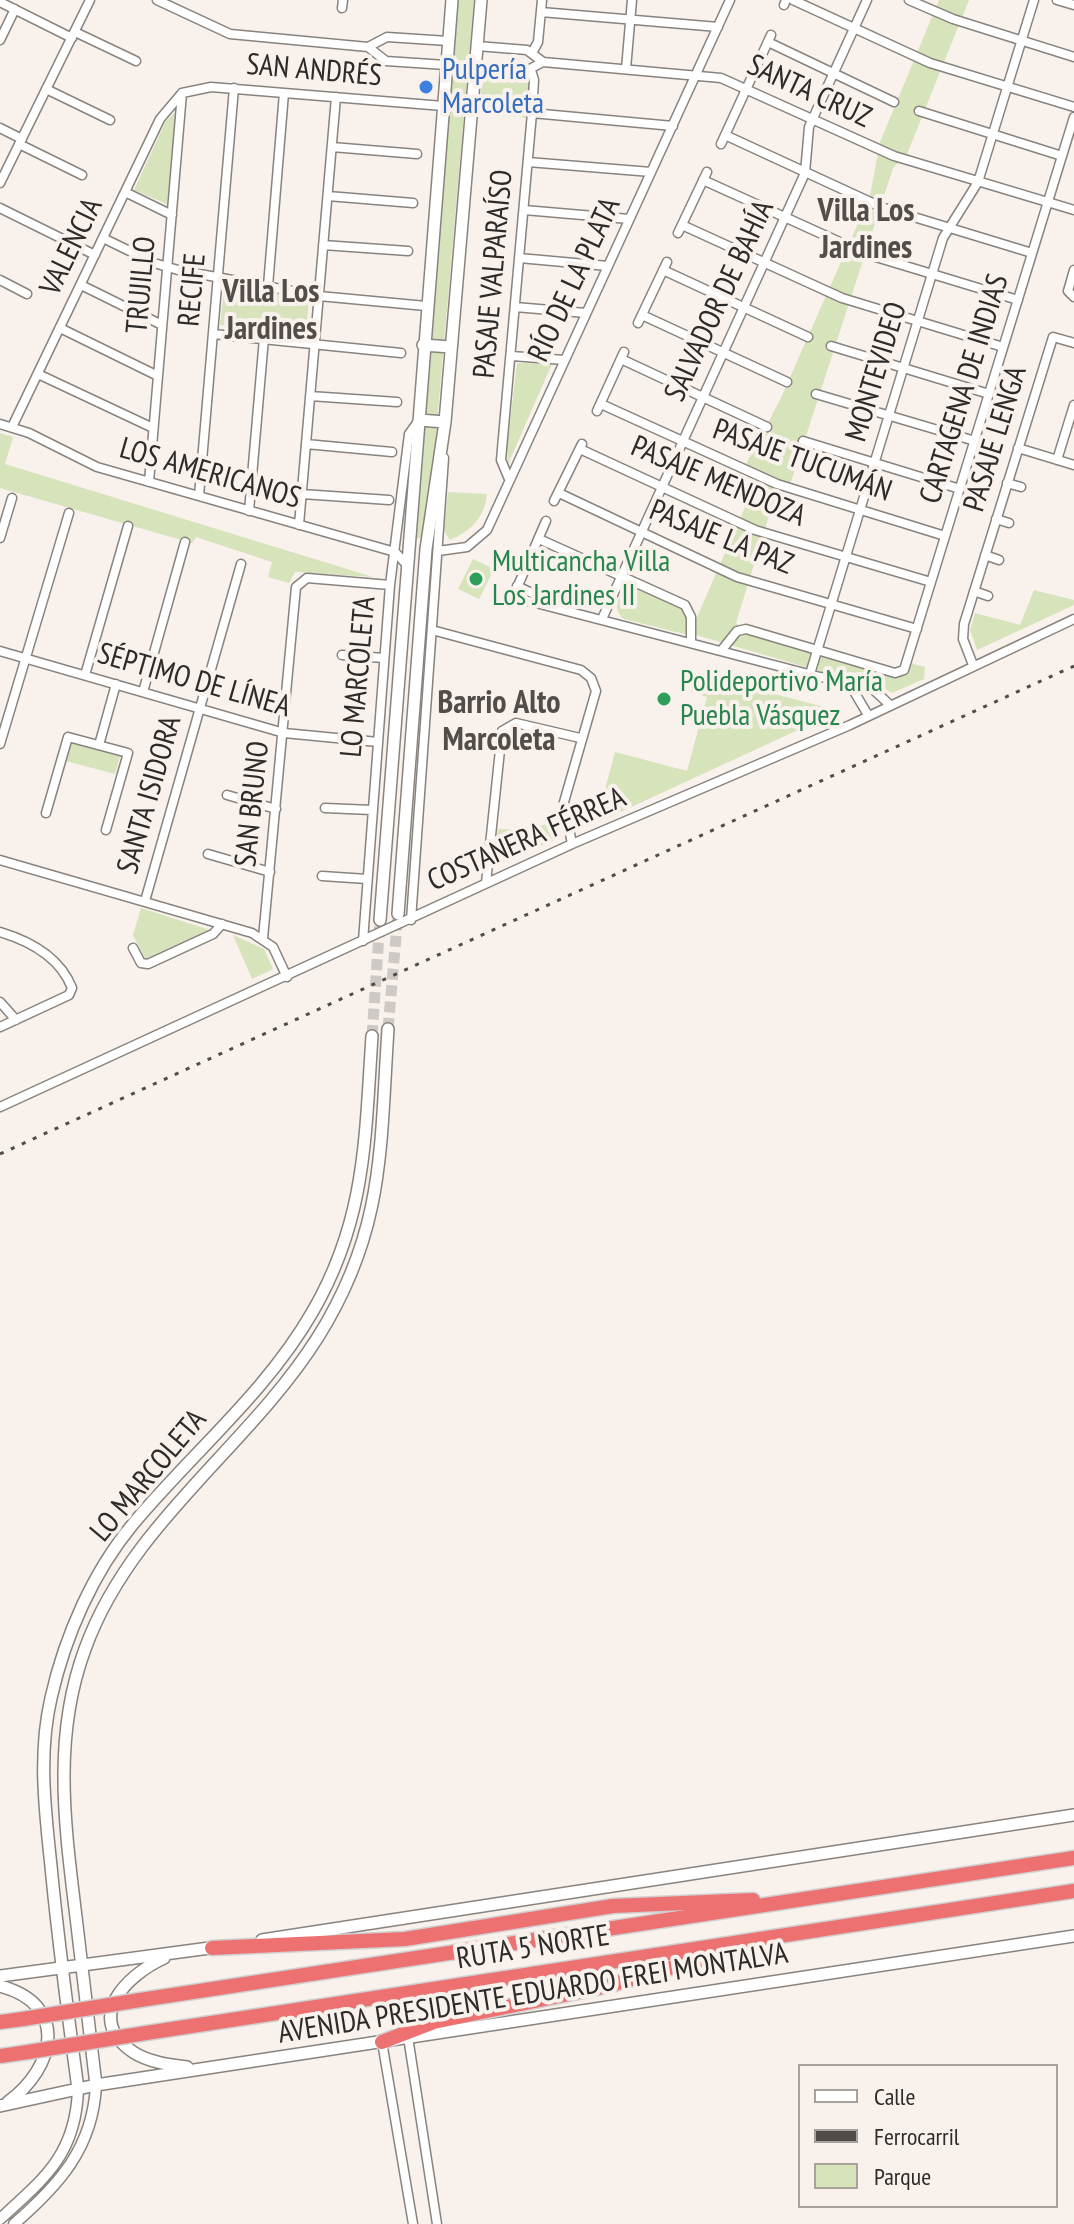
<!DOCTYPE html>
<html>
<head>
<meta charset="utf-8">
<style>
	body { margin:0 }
	#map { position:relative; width:1074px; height:2224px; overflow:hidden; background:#f8f1ec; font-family:"PT Sans Narrow",sans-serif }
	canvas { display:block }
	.legend { position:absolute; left:798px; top:2064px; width:260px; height:144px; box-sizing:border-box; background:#f8f1ec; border:2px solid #a7a29e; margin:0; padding:10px 14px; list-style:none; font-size:24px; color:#2d2b29 }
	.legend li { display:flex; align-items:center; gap:16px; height:40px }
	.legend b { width:40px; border:2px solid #a7a29e }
</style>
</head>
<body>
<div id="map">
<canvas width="1074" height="2224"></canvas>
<ul class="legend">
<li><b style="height:10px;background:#fff"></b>Calle</li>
<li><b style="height:10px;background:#4f4c4a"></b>Ferrocarril</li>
<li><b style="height:22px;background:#d6e3bb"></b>Parque</li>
</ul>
</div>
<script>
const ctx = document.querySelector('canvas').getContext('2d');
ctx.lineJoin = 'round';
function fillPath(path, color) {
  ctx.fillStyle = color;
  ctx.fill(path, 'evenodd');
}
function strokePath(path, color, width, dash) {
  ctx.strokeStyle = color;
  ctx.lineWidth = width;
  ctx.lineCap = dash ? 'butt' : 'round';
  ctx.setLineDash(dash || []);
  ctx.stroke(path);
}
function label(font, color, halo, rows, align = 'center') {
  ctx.font = font + ' "PT Sans Narrow",sans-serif';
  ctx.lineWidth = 8;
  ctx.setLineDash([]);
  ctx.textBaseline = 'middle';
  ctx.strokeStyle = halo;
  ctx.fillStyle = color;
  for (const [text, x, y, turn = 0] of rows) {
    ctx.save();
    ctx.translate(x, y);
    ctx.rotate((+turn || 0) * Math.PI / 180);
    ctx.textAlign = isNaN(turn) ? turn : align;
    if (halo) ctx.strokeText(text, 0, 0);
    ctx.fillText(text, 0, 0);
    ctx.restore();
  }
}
fillPath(new Path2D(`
	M 456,0 L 474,0 L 427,537 L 412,539 Z
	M 939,0 L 969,0 L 907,154 L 893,168 L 790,485 L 779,483 L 736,623 L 744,633 L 902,676 L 910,663 L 925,667 L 924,679 L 892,693 L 875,682 L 823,672 L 696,635 L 694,624 L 760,473 L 745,466 L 780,400 L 870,196 L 880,142 Z
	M 489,75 L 530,80 L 527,118 L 480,113 L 482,81 Z
	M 177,111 L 167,204 L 134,190 L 166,121 Z
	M 225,283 L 309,299 L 306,331 L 220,325 Z
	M 517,363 L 552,364 L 508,464 L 507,449 Z
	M 0,433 L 13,437 L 5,464 L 373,577 L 295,572 L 289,583 L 268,577 L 272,562 L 196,537 L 192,543 L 0,488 Z
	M 448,492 L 487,494 C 484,518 472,530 450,540 L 444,531 Z
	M 473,559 L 494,569 L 479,599 L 458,589 Z
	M 626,585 L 688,610 L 688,635 L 624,619 C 611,608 619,597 626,585 Z
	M 1034,590 L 1074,600 L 1074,605 L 977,650 L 970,630 L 975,613 L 1020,625 Z
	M 696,673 L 839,711 L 603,820 L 599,812 L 615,752 L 687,771 L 707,697 L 691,692 Z
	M 71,743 L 120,756 L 115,774 L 66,761 Z
	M 557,822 L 559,838 L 494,866 L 498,829 L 522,830 Z
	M 141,908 L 210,930 L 146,960 L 133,935 Z
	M 233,935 L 264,949 L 273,969 L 252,979 Z`), '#d6e3bb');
strokePath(new Path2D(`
	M 388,1029 L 398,914
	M 372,1036 L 380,920`), '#cfc9c5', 11, [11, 5.5]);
const minor = new Path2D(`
	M 157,0 L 230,34 L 368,47 L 387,37 L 448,41
	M 793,0 L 930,63 L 1074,107
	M 909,0 L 953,19 L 1074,57
	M 1057,0 L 1074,5
	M 0,2 L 72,38
	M 784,5 L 786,0
	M 342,8 L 343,0
	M 541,12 L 718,27
	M 75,32 L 136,61
	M 0,40 L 15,9
	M 768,42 L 894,102
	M 477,46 L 527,50 L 543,62
	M 368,47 L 386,61 L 446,65
	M 532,53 L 538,42 L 542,0
	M 626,69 L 632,0
	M 475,70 L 524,72 L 543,62 L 721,78 L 894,156 L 1074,210
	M 46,89 L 110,120
	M 919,111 L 1062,156
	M 532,113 L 673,126
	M 0,128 L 22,139
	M 725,135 L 881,207 L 1032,253
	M 19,144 L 82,175
	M 721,144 L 771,35
	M 332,147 L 417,154
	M 528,162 L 651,172
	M 703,180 L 866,254 L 1018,300
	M 0,183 L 90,0
	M 125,192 L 172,215
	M 328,196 L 413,203
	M 0,208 L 95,255
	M 524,210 L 629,219
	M 682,225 L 842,298 L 1003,347
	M 678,233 L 707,172
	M 103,238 L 154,263 L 178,270 L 319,296 L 426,306
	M 323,245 L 408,251
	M 519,258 L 608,266
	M 663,270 L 808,337
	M 1074,270 L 1068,291 L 1074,297
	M 0,280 L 27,294
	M 81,285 L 162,325
	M 268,286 L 284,93
	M 515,307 L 586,313
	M 642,315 L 787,382
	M 638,323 L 667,262
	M 60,328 L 158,376
	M 213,334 L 401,353
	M 831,346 L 989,394
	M 512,356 L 564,360
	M 621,359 L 767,427
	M 38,374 L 153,428
	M 816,394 L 975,441
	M 310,396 L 397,402
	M 601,404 L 777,484 L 945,536
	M 597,411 L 624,352
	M 0,424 L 29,433 L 97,467 L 395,552 L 407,565
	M 12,427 L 160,119 L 182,93 L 211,87 L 443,106
	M 803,441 L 960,489
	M 306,444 L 392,452
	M 1018,448 L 1074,465
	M 580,449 L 755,530 L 931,582
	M 1057,460 L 1074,405
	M 509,479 L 501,460 L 532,113 L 534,80 L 531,70
	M 149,482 L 182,93
	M 1007,483 L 1021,487
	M 559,493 L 737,577 L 917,629
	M 302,494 L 389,500
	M 199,496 L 234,88
	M 554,501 L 582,444
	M 249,511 L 264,338
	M 996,519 L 1009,523
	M 546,521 L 513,597 L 820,677 L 866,683 L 889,704
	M 299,525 L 336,97
	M 0,538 L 12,498
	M 539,539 L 685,605 L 691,617 L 691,643
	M 438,551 L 467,547 L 487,530 L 730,0
	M 985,555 L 999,560
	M 517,586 L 559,606
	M 974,591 L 988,596
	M 602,619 L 805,173 L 809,127 L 867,0
	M 432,630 L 581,670 L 591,678 L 596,691 L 564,802 L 572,844
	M 0,651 L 284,733 L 378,742
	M 721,651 L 737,631 L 746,629 L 895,673 L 904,670 L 1074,117
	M 342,655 L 384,658
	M 973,665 L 963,639 L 964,624 L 1053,337 L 1074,343
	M 810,674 L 943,238 L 978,182 L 1034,0
	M 85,675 L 128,526
	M 849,683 L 868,715
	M 143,692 L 185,542
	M 0,744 L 69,513
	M 99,745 L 116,684
	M 227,795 L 276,809
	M 325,808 L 372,810
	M 46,813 L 68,737 L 128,753 L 106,830
	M 208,854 L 270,872
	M 0,860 L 252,933 L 273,947 L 287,977
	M 322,876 L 367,879
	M 486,883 L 502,731 L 516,723 L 580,738
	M 145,901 L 241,564
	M 411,920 L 444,458
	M 0,932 C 30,941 60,957 72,988 L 69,995 L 0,1027
	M 263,938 L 296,587 L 307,578 L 390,585
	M 363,941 L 390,585 L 409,434 L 419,420
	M 133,948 L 141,963 L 148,964 L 213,934 L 222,924
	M 0,1002 L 16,1020
	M 0,1107 L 572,844 L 850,725 L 1074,619
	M 408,2037 L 437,2224
	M 382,2042 L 413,2224`);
const tertiary = new Path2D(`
	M 0,2219 C 45,2178 76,2154 78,2089
	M 14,2224 C 59,2185 93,2148 96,2085`);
const secondary = new Path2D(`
	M 423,345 L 451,347
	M 419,420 L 445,422
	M 398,914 L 426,549 L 445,422 L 481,0
	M 380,920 L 452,0
	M 262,1940 L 1074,1815
	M 164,1958 C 127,1975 83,2018 133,2052 C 148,2062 170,2065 187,2067
	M 0,1976 L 217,1947
	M 0,1986 C 69,2004 56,2067 8,2102
	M 96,2085 C 89,2029 83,1973 76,1917 C 65,1826 52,1738 85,1649 C 131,1522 248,1448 318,1337 C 385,1230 380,1148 388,1029
	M 78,2089 C 68,2015 58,1941 51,1866 C 45,1810 38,1754 51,1698 C 65,1636 93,1572 133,1524 C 193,1452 266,1393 313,1311 C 366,1219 365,1139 372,1036
	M 0,2106 L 96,2085 L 1074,1936`);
const motorway = new Path2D(`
	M 212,1948 L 405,1939 L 613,1906 L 753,1900
	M 140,2000 L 1074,1858
	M 0,2022 L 23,2019
	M 146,2033 L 1074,1891
	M 382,2042 L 434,2022 L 607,1986 L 730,1951
	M 0,2056 L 28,2052`);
strokePath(minor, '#88837e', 11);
strokePath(tertiary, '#88837e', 13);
strokePath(secondary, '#88837e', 14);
strokePath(motorway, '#d1d0d0', 17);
strokePath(minor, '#fff', 8);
strokePath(tertiary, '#fff', 10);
strokePath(secondary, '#fff', 11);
strokePath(motorway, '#ee7172', 14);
strokePath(new Path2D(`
	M 0,1154 L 1074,666`), '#4f4c4a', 3, [4, 8]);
const motorwayBridge = new Path2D(`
	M 23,2019 L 140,2000
	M 28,2052 L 146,2033`);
strokePath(motorwayBridge, '#d1d0d0', 17, []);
strokePath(motorwayBridge, '#ee7172', 14);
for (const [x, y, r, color] of [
	[426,87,8,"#3f7fe0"],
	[476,579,8,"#2e9e5b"],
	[664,699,8,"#2e9e5b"]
]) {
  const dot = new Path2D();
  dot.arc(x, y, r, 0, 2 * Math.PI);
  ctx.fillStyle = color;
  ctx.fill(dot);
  strokePath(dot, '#f8f1ec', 3);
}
label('30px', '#366cbe', '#f8f1ec', [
	["Pulpería",442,70],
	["Marcoleta",442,104]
], 'left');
label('30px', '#2d2b29', '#f8f1ec', [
	["SAN ANDRÉS",314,71,5],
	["SANTA CRUZ",809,92,25],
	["VALENCIA",72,247,-64],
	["PASAJE VALPARAÍSO",494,274,-85],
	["RÍO DE LA PLATA",575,280,-65],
	["TRUJILLO",142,285,-85],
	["RECIFE",193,290,-85],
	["SALVADOR DE BAHÍA",720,301,-65],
	["MONTEVIDEO",877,372,-73],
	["CARTAGENA DE INDIAS",965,389,-73],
	["PASAJE LENGA",996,439,-73],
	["PASAJE TUCUMÁN",802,461,20],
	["LOS AMERICANOS",210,474,16],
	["PASAJE MENDOZA",718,482,23],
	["PASAJE LA PAZ",721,538,22],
	["LO MARCOLETA",359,677,-85],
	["SÉPTIMO DE LÍNEA",194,681,16],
	["SANTA ISIDORA",150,795,-74],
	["SAN BRUNO",253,804,-84],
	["COSTANERA FÉRREA",527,840,-24],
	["LO MARCOLETA",149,1476,-50],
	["RUTA 5 NORTE",533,1948,-9],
	["AVENIDA PRESIDENTE EDUARDO FREI MONTALVA",533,1994,-9]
]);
label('30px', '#27864d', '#f8f1ec', [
	["Multicancha Villa",492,562],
	["Los Jardines II",492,596],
	["Polideportivo María",680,682],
	["Puebla Vásquez",680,716]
], 'left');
label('bold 32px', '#524d49', '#f8f1ec', [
	["Villa Los",866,212],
	["Jardines",866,249],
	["Villa Los",271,293],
	["Jardines",271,330],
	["Barrio Alto",499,704],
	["Marcoleta",499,741]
]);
</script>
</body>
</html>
